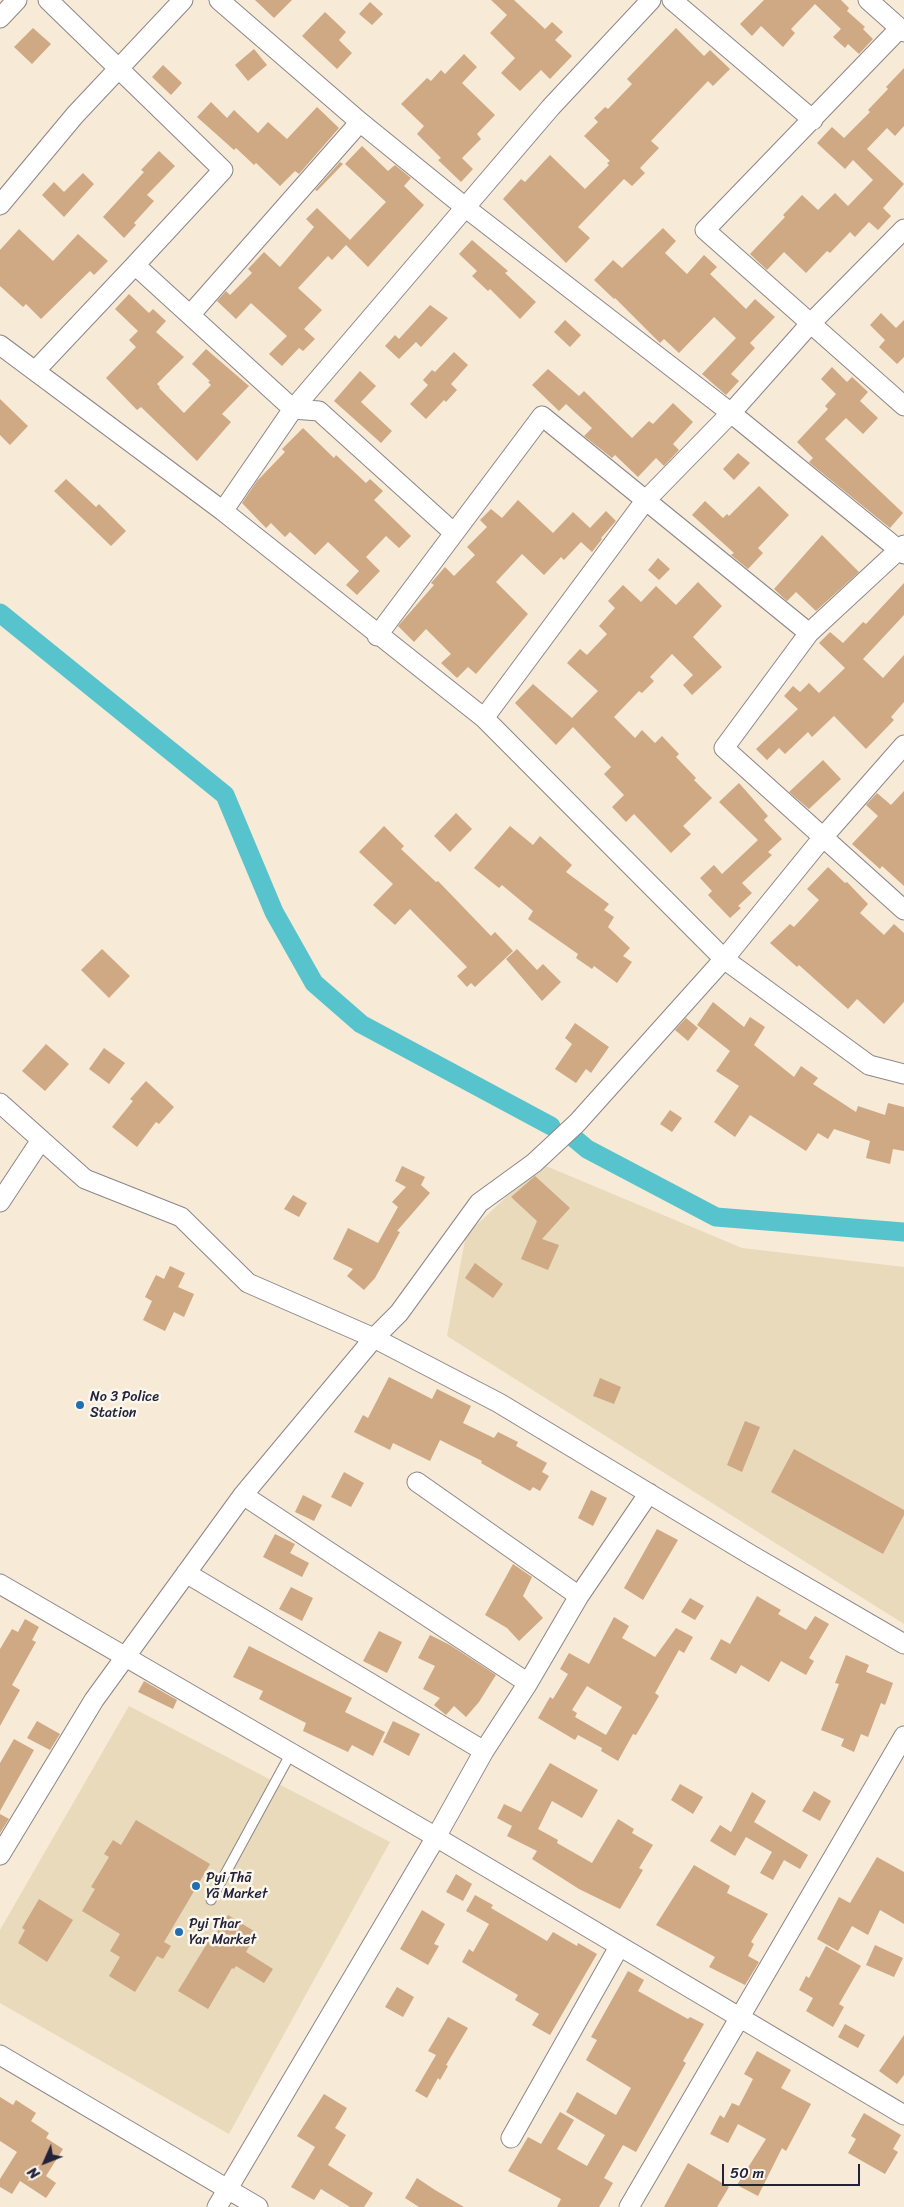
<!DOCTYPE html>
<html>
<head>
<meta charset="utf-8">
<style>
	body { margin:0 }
	#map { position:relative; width:904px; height:2207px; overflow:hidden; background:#f7ead6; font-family:Sriracha,sans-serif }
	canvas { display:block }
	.north { position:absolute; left:20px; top:2137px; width:50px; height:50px; -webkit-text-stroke:4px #fbf7ec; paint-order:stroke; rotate:226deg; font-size:14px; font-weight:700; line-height:20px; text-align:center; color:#22223b }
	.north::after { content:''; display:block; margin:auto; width:18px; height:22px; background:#22223b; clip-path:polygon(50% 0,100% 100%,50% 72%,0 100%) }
	.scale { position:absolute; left:722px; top:2164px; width:138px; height:22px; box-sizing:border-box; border:2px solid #22223b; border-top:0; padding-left:6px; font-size:15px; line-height:18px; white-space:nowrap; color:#22223b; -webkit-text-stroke:4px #fbf7ec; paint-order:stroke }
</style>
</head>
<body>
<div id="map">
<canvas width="904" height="2207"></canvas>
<div class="north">N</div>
<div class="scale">50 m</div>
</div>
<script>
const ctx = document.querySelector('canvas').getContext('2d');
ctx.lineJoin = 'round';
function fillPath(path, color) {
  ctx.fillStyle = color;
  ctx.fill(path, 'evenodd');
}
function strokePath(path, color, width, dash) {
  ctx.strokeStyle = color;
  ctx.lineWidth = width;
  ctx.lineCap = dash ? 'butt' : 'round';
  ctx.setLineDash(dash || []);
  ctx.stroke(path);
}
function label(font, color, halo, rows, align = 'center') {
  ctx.font = font + ' Sriracha,sans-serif';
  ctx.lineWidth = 5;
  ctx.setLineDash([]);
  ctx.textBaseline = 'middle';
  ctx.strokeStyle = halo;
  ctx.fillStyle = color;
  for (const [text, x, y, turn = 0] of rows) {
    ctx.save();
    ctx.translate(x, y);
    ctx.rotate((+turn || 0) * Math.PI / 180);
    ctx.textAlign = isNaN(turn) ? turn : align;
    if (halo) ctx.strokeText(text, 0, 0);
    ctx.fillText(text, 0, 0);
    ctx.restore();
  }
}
fillPath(new Path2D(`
	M 541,1164 L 742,1248 L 904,1267 L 904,1624 L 447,1336 L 466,1235 Z
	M 129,1706 L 390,1842 L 229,2134 L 0,2003 L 0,1930 Z`), '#e8daba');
strokePath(new Path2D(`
	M 0,613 L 225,795 L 274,912 L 314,983 L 361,1024 L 551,1126
	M 574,1138 L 587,1149 L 716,1217 L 904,1232`), '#57c4cd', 19);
fillPath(new Path2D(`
	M 255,0 L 292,0 L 274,18 Z
	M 491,0 L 514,0 L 545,29 L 552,22 L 563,32 L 555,40 L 572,56 L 550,79 L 541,70 L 520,91 L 501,73 L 515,58 L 490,33 L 507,15 Z
	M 764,0 L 841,0 L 849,8 L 847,11 L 865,27 L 863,29 L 873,39 L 859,54 L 848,44 L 845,48 L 833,37 L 841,29 L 815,4 L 791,29 L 795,33 L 783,47 L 761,26 L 752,36 L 740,24 Z
	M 370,2 L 383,14 L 372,25 L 359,14 Z
	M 325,12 L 346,32 L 339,40 L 352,53 L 337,69 L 302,36 Z
	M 33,28 L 51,44 L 32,64 L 14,47 Z
	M 676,28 L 704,56 L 710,50 L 730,69 L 713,86 L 708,81 L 651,141 L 659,148 L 640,168 L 645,173 L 632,186 L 624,179 L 578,227 L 590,238 L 566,263 L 503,199 L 521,179 L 525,182 L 550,155 L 585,189 L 609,165 L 607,163 L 610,161 L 584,136 L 598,122 L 594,118 L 605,107 L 608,109 L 632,84 L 627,79 Z
	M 254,49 L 267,65 L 248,81 L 235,65 Z
	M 464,54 L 477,67 L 462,83 L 495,115 L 477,134 L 481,139 L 462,158 L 473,169 L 461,182 L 438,160 L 441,158 L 417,134 L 424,126 L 401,104 L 427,78 L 431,81 L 441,70 L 445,74 Z
	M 163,65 L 182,83 L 171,95 L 152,77 Z
	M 904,68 L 904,126 L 895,136 L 887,128 L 867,149 L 904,184 L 883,208 L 891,216 L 878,230 L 869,222 L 855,237 L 850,232 L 830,253 L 827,251 L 806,273 L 784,252 L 767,270 L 750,254 L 785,217 L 783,215 L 802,195 L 818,210 L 835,193 L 848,206 L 873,180 L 853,160 L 845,169 L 817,143 L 832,127 L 844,138 L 870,112 L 868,110 L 888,89 L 886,87 Z
	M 211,102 L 227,118 L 234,110 L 258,133 L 268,122 L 287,139 L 317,107 L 339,128 L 299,174 L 295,171 L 280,186 L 256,163 L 254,165 L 236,148 L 234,150 L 197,117 Z
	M 362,146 L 388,171 L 395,165 L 411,178 L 404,186 L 424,205 L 368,267 L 346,245 L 332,260 L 328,256 L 298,288 L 322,310 L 304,329 L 315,339 L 303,351 L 299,348 L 282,366 L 269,354 L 287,336 L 251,303 L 236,319 L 217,301 L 226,291 L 230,295 L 252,273 L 248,269 L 264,252 L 280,267 L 314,227 L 306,219 L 317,208 L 350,240 L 386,202 L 345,164 Z
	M 159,151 L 175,166 L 147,195 L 154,201 L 134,223 L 136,225 L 124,238 L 103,217 L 144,172 L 141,170 Z
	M 340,162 L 343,164 L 317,191 L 315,190 Z
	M 83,173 L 94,184 L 64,217 L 42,195 L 54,182 L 64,192 Z
	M 663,228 L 676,241 L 665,253 L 687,274 L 704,255 L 717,267 L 710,274 L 746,309 L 755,299 L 775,317 L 750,343 L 755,348 L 731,374 L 739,381 L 726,395 L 702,374 L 736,338 L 714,317 L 679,353 L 664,339 L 660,343 L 615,298 L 614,299 L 594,280 L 613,260 L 622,268 Z
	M 19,229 L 53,261 L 78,234 L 108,261 L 94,275 L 90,271 L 41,319 L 26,304 L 23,307 L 0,286 L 0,250 Z
	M 472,240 L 508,271 L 505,273 L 536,302 L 520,319 L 490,289 L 488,291 L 472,276 L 477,271 L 459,254 Z
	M 129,294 L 149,313 L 153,309 L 166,321 L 156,332 L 184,357 L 157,384 L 160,387 L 159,388 L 184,413 L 211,385 L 208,382 L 210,381 L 192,364 L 206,349 L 249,386 L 222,414 L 231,422 L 197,461 L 141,407 L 137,410 L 106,378 L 136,347 L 129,340 L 138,331 L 115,309 Z
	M 430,305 L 448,318 L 421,347 L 416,342 L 399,359 L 385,346 L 395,335 L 399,339 Z
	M 881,313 L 896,328 L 904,320 L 904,357 L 897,364 L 879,347 L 885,340 L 870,325 Z
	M 565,320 L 581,335 L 570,347 L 554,332 Z
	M 454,352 L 468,365 L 451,384 L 457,390 L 446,402 L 444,400 L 426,419 L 410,404 L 428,385 L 423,380 L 432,370 L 435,372 Z
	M 832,367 L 847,382 L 852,377 L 868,392 L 860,401 L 878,418 L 863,434 L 846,418 L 825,439 L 903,513 L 890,528 L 811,464 L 809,462 L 813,458 L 797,442 L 828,409 L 825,406 L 836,394 L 821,379 Z
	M 548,369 L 579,396 L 584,391 L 632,438 L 649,421 L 653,424 L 673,403 L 693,422 L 673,444 L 679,450 L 664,466 L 656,458 L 638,477 L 615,455 L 612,458 L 584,436 L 592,428 L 566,404 L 559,411 L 532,385 Z
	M 360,371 L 376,386 L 361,402 L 392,431 L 381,443 L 334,401 Z
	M 0,399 L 28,426 L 10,445 L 0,435 Z
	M 303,428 L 334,458 L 336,455 L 366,483 L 370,479 L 383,491 L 374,500 L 411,536 L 399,548 L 386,536 L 366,557 L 380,571 L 357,595 L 346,585 L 359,571 L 328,542 L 315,555 L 290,532 L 285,537 L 271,523 L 266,528 L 242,503 L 257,481 L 285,452 L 282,449 Z
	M 738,453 L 750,463 L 734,480 L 723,469 Z
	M 66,479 L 96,507 L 99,504 L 126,531 L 111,546 L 54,491 Z
	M 759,486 L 789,515 L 758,548 L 763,553 L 748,569 L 731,555 L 734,553 L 692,515 L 705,501 L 723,518 L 727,514 L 729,516 Z
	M 518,500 L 553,533 L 573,512 L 590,528 L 606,511 L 616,521 L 601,538 L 602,539 L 592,552 L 581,542 L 564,560 L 561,557 L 544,575 L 522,554 L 496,582 L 528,614 L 476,674 L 468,667 L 457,678 L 441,663 L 451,654 L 426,629 L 414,642 L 398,626 L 434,585 L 431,583 L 445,567 L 454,576 L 475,555 L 467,547 L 487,527 L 480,520 L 491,509 L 502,518 Z
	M 822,535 L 859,572 L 816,611 L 796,592 L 787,601 L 774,589 Z
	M 658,558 L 670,569 L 659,580 L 648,570 Z
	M 698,582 L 722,606 L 693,637 L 722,667 L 692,695 L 683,685 L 693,675 L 672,654 L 650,677 L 654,681 L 642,693 L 639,691 L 614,717 L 635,738 L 642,730 L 655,743 L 662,736 L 679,754 L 676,757 L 696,778 L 694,780 L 712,798 L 683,826 L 691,834 L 671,853 L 634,814 L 626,822 L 612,807 L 624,795 L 604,774 L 611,767 L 573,727 L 556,745 L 515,703 L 533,684 L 572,718 L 598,691 L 567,663 L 580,649 L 587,655 L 607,634 L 599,626 L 615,608 L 608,601 L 623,585 L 641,602 L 656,586 L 676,605 Z
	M 904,583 L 904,615 L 863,659 L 883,678 L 904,655 L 904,702 L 891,717 L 894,720 L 866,749 L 834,716 L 812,737 L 808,732 L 785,754 L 779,748 L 767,760 L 756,749 L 798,709 L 784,696 L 793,686 L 800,692 L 809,683 L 819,693 L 845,668 L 819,643 L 830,632 L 843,643 L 863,622 L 866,624 Z
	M 823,760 L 841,779 L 809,809 L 789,792 Z
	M 739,783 L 768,816 L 764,820 L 782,839 L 768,852 L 772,855 L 742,883 L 752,893 L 738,906 L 741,908 L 730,918 L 708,895 L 712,891 L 700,878 L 714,865 L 722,874 L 758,840 L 719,802 Z
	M 904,791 L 904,886 L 882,866 L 880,869 L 852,844 L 878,816 L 866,805 L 877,793 L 891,805 Z
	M 456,813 L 472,829 L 450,852 L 434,836 Z
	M 384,826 L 404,846 L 401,849 L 436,882 L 438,881 L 491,936 L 495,932 L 513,951 L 475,987 L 471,983 L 467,987 L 457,976 L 467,967 L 410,909 L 395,925 L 373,905 L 393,884 L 359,852 Z
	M 510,826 L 533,845 L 540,836 L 572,865 L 566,872 L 609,904 L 604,910 L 614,917 L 608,927 L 630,948 L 623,956 L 632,962 L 617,983 L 594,966 L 592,969 L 576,958 L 578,954 L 528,919 L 533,911 L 502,885 L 499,888 L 474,868 Z
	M 828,867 L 845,883 L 847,882 L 868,904 L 860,913 L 884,935 L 894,924 L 904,933 L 904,1002 L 884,1024 L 857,999 L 848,1009 L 799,965 L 797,967 L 770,943 L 790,924 L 794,927 L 819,900 L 807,889 Z
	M 102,949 L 130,976 L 109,998 L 81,970 Z
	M 517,949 L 537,970 L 543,964 L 561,982 L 542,1001 L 506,959 Z
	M 713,1002 L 744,1027 L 750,1017 L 765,1027 L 754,1045 L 794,1077 L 801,1066 L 818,1078 L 813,1084 L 856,1112 L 858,1106 L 885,1115 L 888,1103 L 904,1107 L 904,1151 L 893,1149 L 890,1164 L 866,1158 L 870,1141 L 834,1129 L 828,1139 L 818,1133 L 806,1151 L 750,1115 L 735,1137 L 714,1122 L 739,1086 L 716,1071 L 730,1051 L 697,1025 Z
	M 686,1018 L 698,1028 L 688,1041 L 675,1030 Z
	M 575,1023 L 609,1047 L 591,1073 L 586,1069 L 576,1083 L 555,1069 L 572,1044 L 565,1038 Z
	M 46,1044 L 69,1064 L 45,1091 L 22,1071 Z
	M 104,1048 L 125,1063 L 109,1084 L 89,1069 Z
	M 146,1081 L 174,1107 L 159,1124 L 156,1122 L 137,1147 L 112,1127 L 133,1101 L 130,1099 Z
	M 670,1110 L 682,1118 L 672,1132 L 660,1124 Z
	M 402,1166 L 425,1177 L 421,1185 L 430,1193 L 397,1231 L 400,1232 L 375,1278 L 364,1290 L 347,1276 L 353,1269 L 333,1259 L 348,1228 L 378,1243 L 398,1207 L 392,1202 L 406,1187 L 395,1181 Z
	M 535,1176 L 570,1208 L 542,1239 L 559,1245 L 548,1270 L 521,1259 L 537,1221 L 511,1197 Z
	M 293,1195 L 307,1203 L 299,1217 L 284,1209 Z
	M 475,1263 L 503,1284 L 493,1298 L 465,1278 Z
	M 170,1266 L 185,1273 L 178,1287 L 194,1294 L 184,1317 L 174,1312 L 165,1331 L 143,1320 L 152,1301 L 145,1297 L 156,1275 L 164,1279 Z
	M 389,1377 L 432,1399 L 437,1389 L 471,1406 L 463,1423 L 494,1438 L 498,1432 L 518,1442 L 516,1446 L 547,1463 L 542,1472 L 549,1476 L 540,1491 L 533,1487 L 530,1491 L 481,1463 L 482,1461 L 440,1440 L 430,1461 L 393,1443 L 390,1450 L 354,1432 L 363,1415 L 368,1418 Z
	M 600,1378 L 621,1387 L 614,1404 L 593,1396 Z
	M 745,1421 L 760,1427 L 742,1472 L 727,1465 Z
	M 794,1449 L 904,1510 L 904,1515 L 883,1554 L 771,1492 Z
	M 344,1472 L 364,1483 L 351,1507 L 331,1497 Z
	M 591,1490 L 607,1498 L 593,1526 L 578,1518 Z
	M 303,1495 L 322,1505 L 314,1521 L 295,1512 Z
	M 657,1529 L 678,1540 L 643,1600 L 624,1588 Z
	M 275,1534 L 295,1544 L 290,1553 L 309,1563 L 302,1577 L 263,1557 Z
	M 513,1564 L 532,1577 L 523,1596 L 543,1618 L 519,1641 L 507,1628 L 485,1615 Z
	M 291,1587 L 313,1598 L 302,1621 L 279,1609 Z
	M 757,1596 L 781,1610 L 778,1614 L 806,1630 L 815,1616 L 829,1624 L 809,1658 L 814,1661 L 806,1675 L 781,1661 L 769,1682 L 741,1665 L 736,1674 L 710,1659 L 721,1639 L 730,1644 Z
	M 690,1598 L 704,1606 L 695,1620 L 681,1612 Z
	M 614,1617 L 629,1626 L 622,1638 L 655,1657 L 676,1628 L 693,1637 L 684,1653 L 679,1650 L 655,1693 L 659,1696 L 636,1735 L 633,1734 L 618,1761 L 601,1751 L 602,1748 L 578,1735 L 575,1740 L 538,1718 L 550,1697 L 553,1699 L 568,1674 L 560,1669 L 569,1653 L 589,1664 ZM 587,1686 L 622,1707 L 606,1735 L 575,1717 L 577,1713 L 572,1710 Z
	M 25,1619 L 39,1627 L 32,1640 L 36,1642 L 12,1685 L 20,1690 L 0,1726 L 0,1649 L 12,1629 L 18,1632 Z
	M 379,1631 L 402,1642 L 387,1673 L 363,1661 Z
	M 430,1635 L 450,1645 L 496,1675 L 479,1702 L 466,1717 L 454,1706 L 446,1715 L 434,1705 L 440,1698 L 423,1689 L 435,1666 L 418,1658 Z
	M 249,1646 L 352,1698 L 345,1712 L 385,1732 L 373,1756 L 352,1745 L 348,1752 L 303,1731 L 306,1723 L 259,1699 L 263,1691 L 233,1677 Z
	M 846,1655 L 869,1665 L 866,1672 L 893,1683 L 885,1705 L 881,1703 L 868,1737 L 861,1734 L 854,1752 L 841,1746 L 844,1739 L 821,1730 L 839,1684 L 835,1683 Z
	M 144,1681 L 177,1700 L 173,1709 L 138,1692 Z
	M 37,1721 L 60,1734 L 50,1750 L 27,1738 Z
	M 393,1721 L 420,1734 L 409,1756 L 383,1742 Z
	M 14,1739 L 34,1750 L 0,1811 L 0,1763 Z
	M 550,1763 L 598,1790 L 582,1818 L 552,1801 L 538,1829 L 558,1840 L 557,1843 L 592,1863 L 618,1819 L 634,1829 L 632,1833 L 653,1845 L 639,1868 L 643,1870 L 620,1909 L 579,1889 L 532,1859 L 537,1851 L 507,1836 L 512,1826 L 497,1818 L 504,1804 L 521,1812 Z
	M 680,1784 L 703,1797 L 693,1814 L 671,1800 Z
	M 814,1791 L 831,1801 L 820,1821 L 802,1811 Z
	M 752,1792 L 766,1801 L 754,1822 L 808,1855 L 800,1869 L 784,1860 L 773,1880 L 760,1873 L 772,1852 L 746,1837 L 735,1856 L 710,1841 L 720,1825 L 731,1832 Z
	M 0,1814 L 9,1819 L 0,1833 Z
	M 136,1820 L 210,1864 L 164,1942 L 171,1946 L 163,1959 L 157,1956 L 135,1992 L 109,1976 L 120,1957 L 110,1951 L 120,1934 L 82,1911 L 95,1889 L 91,1887 L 109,1857 L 104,1854 L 113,1840 L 121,1845 Z
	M 877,1857 L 904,1872 L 904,1924 L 880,1910 L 868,1935 L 852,1926 L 838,1951 L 817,1939 L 839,1897 L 850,1903 Z
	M 694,1865 L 730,1886 L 727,1893 L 768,1914 L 751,1942 L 754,1944 L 748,1956 L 759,1962 L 745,1985 L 709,1967 L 715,1957 L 656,1925 Z
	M 456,1874 L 472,1884 L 463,1901 L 446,1892 Z
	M 475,1895 L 493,1905 L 491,1908 L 547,1941 L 553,1932 L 577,1946 L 578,1943 L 597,1954 L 550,2035 L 532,2025 L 539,2014 L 515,2000 L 518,1995 L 462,1962 L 469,1949 L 473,1952 L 489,1924 L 466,1911 Z
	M 39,1899 L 73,1920 L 47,1962 L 18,1943 L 25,1930 L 22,1928 Z
	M 422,1910 L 445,1924 L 434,1944 L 439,1946 L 428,1965 L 400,1949 Z
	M 228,1915 L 257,1933 L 246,1952 L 273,1969 L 264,1983 L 236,1966 L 234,1969 L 232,1968 L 208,2009 L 178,1991 L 208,1942 L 210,1943 Z
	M 875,1945 L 903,1958 L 894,1977 L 866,1965 Z
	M 826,1946 L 861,1966 L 839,2004 L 844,2007 L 833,2027 L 806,2011 L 813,1998 L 799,1990 L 806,1976 L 809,1978 Z
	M 628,1971 L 644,1980 L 638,1991 L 688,2019 L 690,2017 L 704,2024 L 683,2061 L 686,2063 L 636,2152 L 623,2145 L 604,2178 L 613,2183 L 599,2207 L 557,2207 L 561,2199 L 508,2171 L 528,2137 L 541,2144 L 560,2112 L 574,2120 L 557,2149 L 587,2166 L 605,2135 L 566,2112 L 577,2092 L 616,2115 L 631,2088 L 586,2060 L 597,2040 L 591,2037 Z
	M 397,1987 L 414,1997 L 403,2017 L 385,2007 Z
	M 448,2017 L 468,2028 L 446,2065 L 448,2066 L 440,2080 L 438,2078 L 427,2098 L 415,2091 L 436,2055 L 428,2051 Z
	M 845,2024 L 865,2035 L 858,2048 L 838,2037 Z
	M 904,2035 L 904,2075 L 897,2084 L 879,2071 Z
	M 757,2051 L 791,2070 L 781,2088 L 811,2104 L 786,2151 L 782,2148 L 758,2196 L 737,2185 L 766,2139 L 738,2124 L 728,2143 L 710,2134 L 720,2115 L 724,2118 L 732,2103 L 739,2106 L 753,2079 L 744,2074 Z
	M 324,2094 L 347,2108 L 335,2128 L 346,2135 L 328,2165 L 373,2193 L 364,2207 L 350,2207 L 321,2189 L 314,2200 L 291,2187 L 315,2147 L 297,2136 Z
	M 0,2097 L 13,2105 L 16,2100 L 36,2113 L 31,2121 L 49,2133 L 46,2138 L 63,2149 L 46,2176 L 56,2183 L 46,2198 L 20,2181 L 12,2194 L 0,2187 L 0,2179 L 17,2152 L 0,2141 Z
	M 864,2113 L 901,2135 L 893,2149 L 898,2152 L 885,2174 L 848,2153 L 856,2139 L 851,2136 Z
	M 688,2163 L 729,2187 L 717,2207 L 664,2207 Z
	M 417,2178 L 435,2190 L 464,2207 L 419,2207 L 405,2198 Z`), '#cfa884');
const lane = new Path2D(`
	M 211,1900 L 291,1753`);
const street = new Path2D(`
	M 48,0 L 223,170 L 135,265
	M 219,0 L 360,122 L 466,208 L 731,413 L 904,554
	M 672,0 L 813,120
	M 868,0 L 904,32
	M 0,18 L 17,0
	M 900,28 L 705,230 L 904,406
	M 0,205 L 75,115 L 183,0
	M 190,315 L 360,122
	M 0,345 L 223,511 L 484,718 L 724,959 L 869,1065 L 904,1074
	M 35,371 L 135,265 L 293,409 L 319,411 L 454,533
	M 223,511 L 293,409 L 551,107 L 651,0
	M 904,545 L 809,633 L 724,748 L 904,910
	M 377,636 L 542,416 L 809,633
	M 484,718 L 645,501 L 731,413 L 810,324 L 904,229
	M 0,1103 L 85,1179 L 181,1217 L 248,1283 L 374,1338 L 499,1403 L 751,1555 L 904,1644
	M 0,1202 L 41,1140
	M 417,1482 L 579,1596
	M 243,1495 L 528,1683
	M 186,1573 L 484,1751
	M 0,1584 L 436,1837 L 904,2115
	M 0,1855 L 94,1700 L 243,1495 L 374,1338 L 399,1313 L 479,1203 L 534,1163 L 577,1123 L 724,959 L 824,836 L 904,745
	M 0,2055 L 258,2207
	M 511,2138 L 619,1947
	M 217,2207 L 436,1837 L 484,1751 L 528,1683 L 579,1596 L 649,1493
	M 629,2207 L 904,1736`);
strokePath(lane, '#8c8688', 11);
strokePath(street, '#8c8688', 21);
strokePath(lane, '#fff', 9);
strokePath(street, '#fff', 19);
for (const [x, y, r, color] of [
	[80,1405,5,"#1f6fb2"],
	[196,1886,5,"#1f6fb2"],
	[179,1932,5,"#1f6fb2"]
]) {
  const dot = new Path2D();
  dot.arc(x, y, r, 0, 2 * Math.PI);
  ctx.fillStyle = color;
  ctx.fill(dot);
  strokePath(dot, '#fbf7ec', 2);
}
label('14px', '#22223b', '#fbf7ec', [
	["No 3 Police",90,1397],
	["Station",90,1413],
	["Pyi Thā",206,1878],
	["Yā Market",206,1894],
	["Pyi Thar",189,1924],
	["Yar Market",189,1940]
], 'left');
</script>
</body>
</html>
